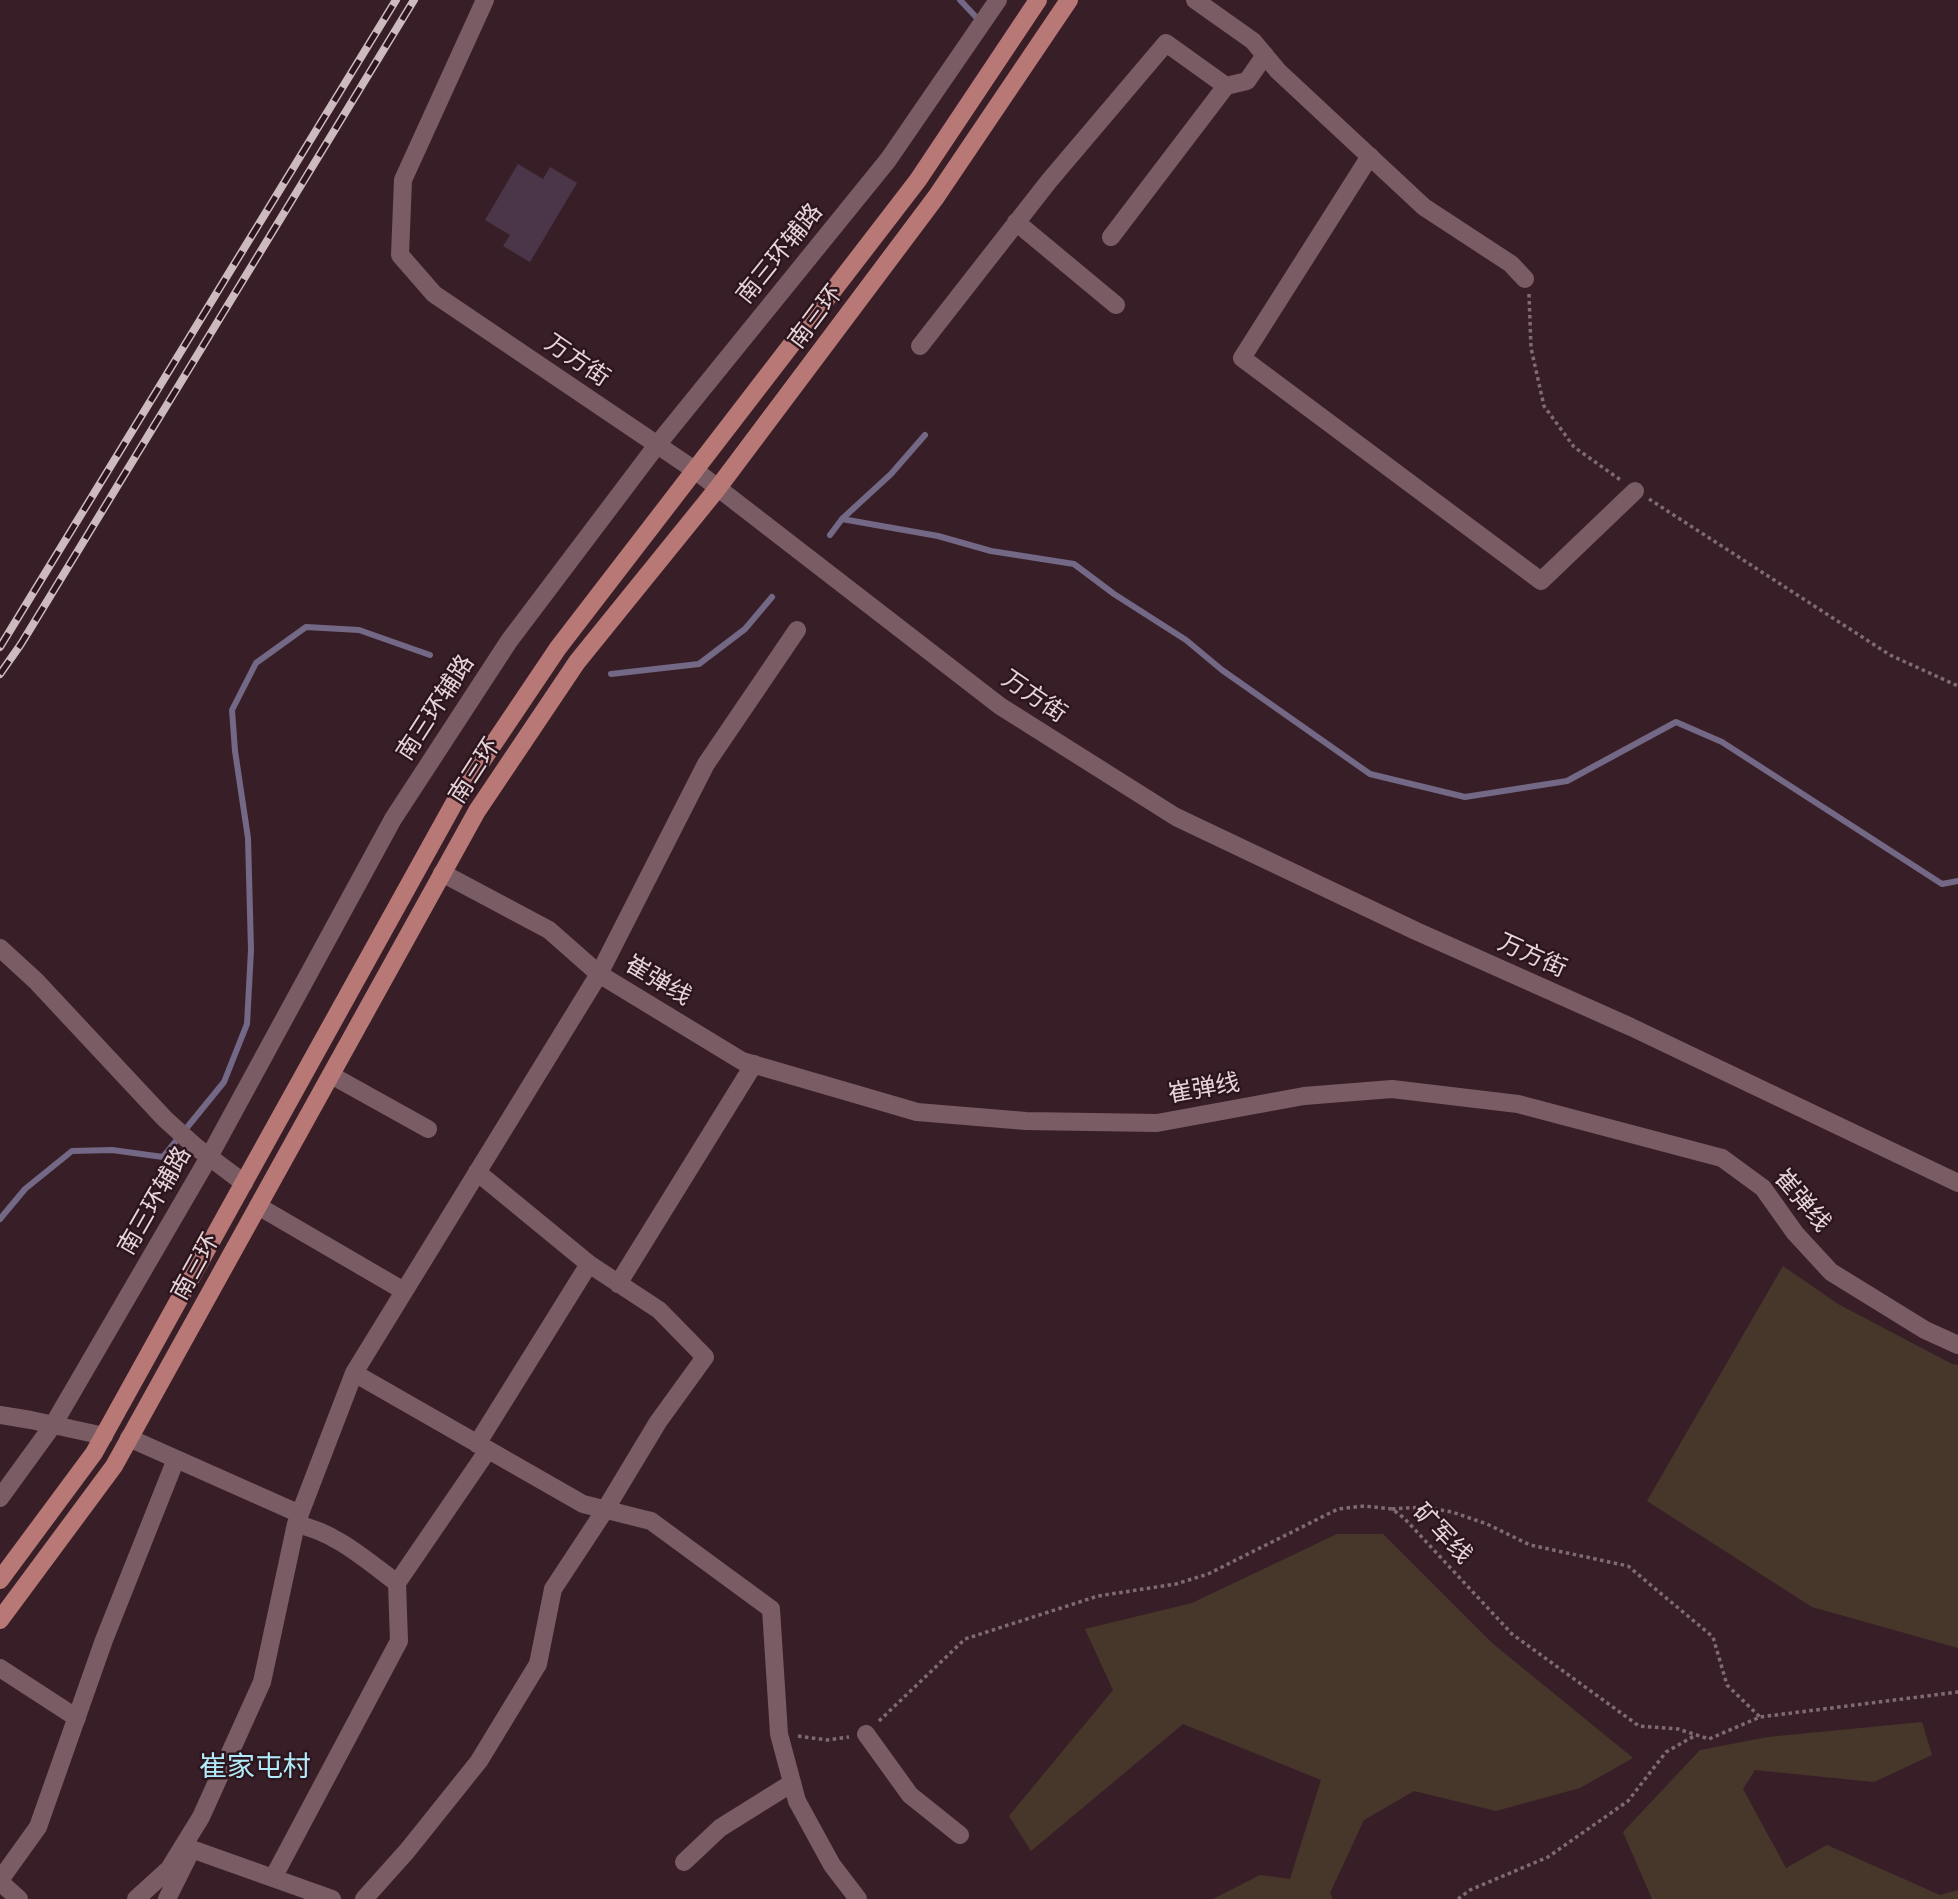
<!DOCTYPE html>
<html>
<head>
<meta charset="utf-8">
<style>
	body { margin:0 }
	canvas { display:block; background:#381f27 }
</style>
</head>
<body>
<canvas width="1958" height="1899"></canvas>
<script>
const ctx = document.querySelector('canvas').getContext('2d');
ctx.lineJoin = 'round';
function fillPath(path, color) {
  ctx.fillStyle = color;
  ctx.fill(path, 'evenodd');
}
function strokePath(path, color, width, dash) {
  ctx.strokeStyle = color;
  ctx.lineWidth = width;
  ctx.lineCap = dash ? 'butt' : 'round';
  ctx.setLineDash(dash || []);
  ctx.stroke(path);
}
function label(font, color, halo, rows, align = 'center') {
  ctx.font = font + ' "PT Sans","Noto Sans SC",sans-serif';
  ctx.lineWidth = 5;
  ctx.setLineDash([]);
  ctx.textBaseline = 'middle';
  ctx.strokeStyle = halo;
  ctx.fillStyle = color;
  for (const [text, x, y, turn = 0] of rows) {
    ctx.save();
    ctx.translate(x, y);
    ctx.rotate((+turn || 0) * Math.PI / 180);
    ctx.textAlign = isNaN(turn) ? turn : align;
    if (halo) ctx.strokeText(text, 0, 0);
    ctx.fillText(text, 0, 0);
    ctx.restore();
  }
}
fillPath(new Path2D(`
	M 1783,1266 L 1838,1304 L 1952,1364 L 1958,1365 L 1958,1648 L 1812,1607 L 1647,1501 Z
	M 1337,1534 L 1383,1534 L 1492,1643 L 1633,1758 L 1580,1788 L 1496,1811 L 1414,1791 L 1364,1820 L 1330,1893 L 1333,1899 L 1213,1899 L 1260,1875 L 1290,1879 L 1321,1780 L 1183,1724 L 1031,1851 L 1009,1816 L 1113,1690 L 1085,1629 L 1192,1603 Z
	M 1922,1722 L 1932,1755 L 1874,1782 L 1755,1770 L 1743,1789 L 1786,1868 L 1827,1845 L 1940,1895 L 1958,1890 L 1958,1899 L 1652,1899 L 1623,1832 L 1700,1750 L 1768,1737 Z`), '#47362a');
strokePath(new Path2D(`
	M 960,0 L 976,17
	M 842,519 L 938,536 L 991,551 L 1074,564 L 1114,594 L 1186,640 L 1222,670 L 1370,774 L 1465,797 L 1567,781 L 1676,722 L 1722,742 L 1942,884 L 1958,881
	M 830,535 L 842,519 L 891,474 L 925,435
	M 611,674 L 699,664 L 745,629 L 772,597
	M 0,1219 L 25,1189 L 72,1151 L 112,1150 L 163,1157 L 224,1082 L 247,1024 L 251,950 L 248,838 L 235,751 L 232,710 L 256,663 L 306,627 L 359,630 L 430,655`), '#736885', 6);
fillPath(new Path2D(`
	M 518,164 L 543,179 L 550,167 L 577,183 L 530,262 L 503,246 L 510,235 L 485,220 Z`), '#4a3648');
strokePath(new Path2D(`
	M 1529,294 L 1531,348 L 1544,406 L 1574,447 L 1622,481
	M 1649,499 L 1890,655 L 1958,686
	M 1392,1509 L 1423,1507 L 1452,1512 L 1487,1524 L 1530,1545 L 1628,1566 L 1713,1637 L 1727,1685 L 1760,1717
	M 879,1721 L 965,1639 L 1098,1596 L 1176,1584 L 1208,1574 L 1338,1509 L 1364,1506 L 1392,1509 L 1404,1518 L 1512,1634 L 1639,1726 L 1678,1729 L 1709,1739 L 1760,1717 L 1958,1692
	M 798,1736 L 827,1740 L 849,1737
	M 1458,1899 L 1470,1890 L 1548,1857 L 1628,1801 L 1666,1752 L 1696,1735`), '#806b71', 3.5, [3.5, 3.5]);
strokePath(new Path2D(`
	M 485,0 L 403,180 L 400,255 L 434,294 L 696,471 L 1000,706 L 1176,817 L 1416,931 L 1631,1027 L 1958,1183
	M 1195,0 L 1253,41 L 1278,71 L 1424,207 L 1511,264 L 1525,279
	M 1370,156 L 1242,358 L 1541,581 L 1635,491
	M 1016,222 L 1116,305
	M 1111,237 L 1226,86
	M 920,346 L 1049,181 L 1166,43 L 1226,86 L 1247,81 L 1265,55
	M 442,873 L 549,930 L 599,974 L 742,1061 L 917,1112 L 1026,1121 L 1157,1123 L 1304,1096 L 1392,1089 L 1518,1104 L 1722,1158 L 1763,1188 L 1795,1233 L 1831,1272 L 1925,1330 L 1958,1345
	M 0,948 L 36,981 L 165,1119 L 196,1147 L 244,1183
	M 331,1075 L 428,1129
	M 258,1206 L 404,1291
	M 618,1284 L 754,1064
	M 354,1373 L 583,1504 L 651,1521 L 771,1609 L 779,1734 L 797,1801 L 832,1865 L 858,1899
	M 0,1415 L 31,1420 L 104,1436
	M 129,1438 L 300,1514
	M 477,1444 L 589,1264 L 477,1172
	M 0,1498 L 53,1425 L 209,1157 L 393,819 L 509,641 L 657,445 L 888,160 L 998,0
	M 296,1524 C 335,1532 365,1559 397,1583
	M 0,1668 L 77,1718
	M 866,1734 L 910,1795 L 960,1835
	M 183,1846 L 332,1899
	M 684,1862 L 720,1828 L 792,1783
	M 273,1878 L 399,1641 L 397,1583 L 488,1450
	M 0,1880 L 38,1827 L 104,1640 L 176,1459
	M 0,1882 L 19,1899
	M 136,1899 L 169,1869 L 201,1817 L 262,1682 L 296,1524 L 354,1373 L 599,974 L 706,764 L 797,630
	M 167,1899 L 189,1855
	M 364,1899 L 407,1851 L 479,1761 L 538,1664 L 553,1589 L 605,1510 L 658,1422 L 705,1357 L 659,1310 L 589,1264`), '#7a5c65', 18);
strokePath(new Path2D(`
	M 0,1580 L 94,1453 L 457,798 L 558,648 L 918,180 L 1038,0
	M 0,1620 L 114,1466 L 477,811 L 577,662 L 717,489 L 936,197 L 1069,0`), '#b87875', 18);
const rail = new Path2D(`
	M 0,647 L 396,0
	M 0,674 L 21,644 L 414,0`);
strokePath(rail, '#ccbabe', 8);
strokePath(rail, '#2d151d', 5, [16]);
label('24px', '#e5d4d8', '#2d151d', [
	["南三环辅路",780,254,-51],
	["南三环",816,317,-53],
	["万方街",577,361,34],
	["万方街",1034,697,34],
	["南三环辅路",436,708,-57],
	["南三环",475,771,-57],
	["万方街",1532,956,24],
	["崔弹线",658,981,31],
	["崔弹线",1204,1089,-10],
	["南三环辅路",155,1201,-60],
	["崔弹线",1802,1201,50],
	["南三环",196,1267,-61],
	["矿军线",1442,1534,46]
]);
label('28px', '#b2eaf9', '#2d151d', [
	["崔家屯村",255,1768]
]);
</script>
</body>
</html>
